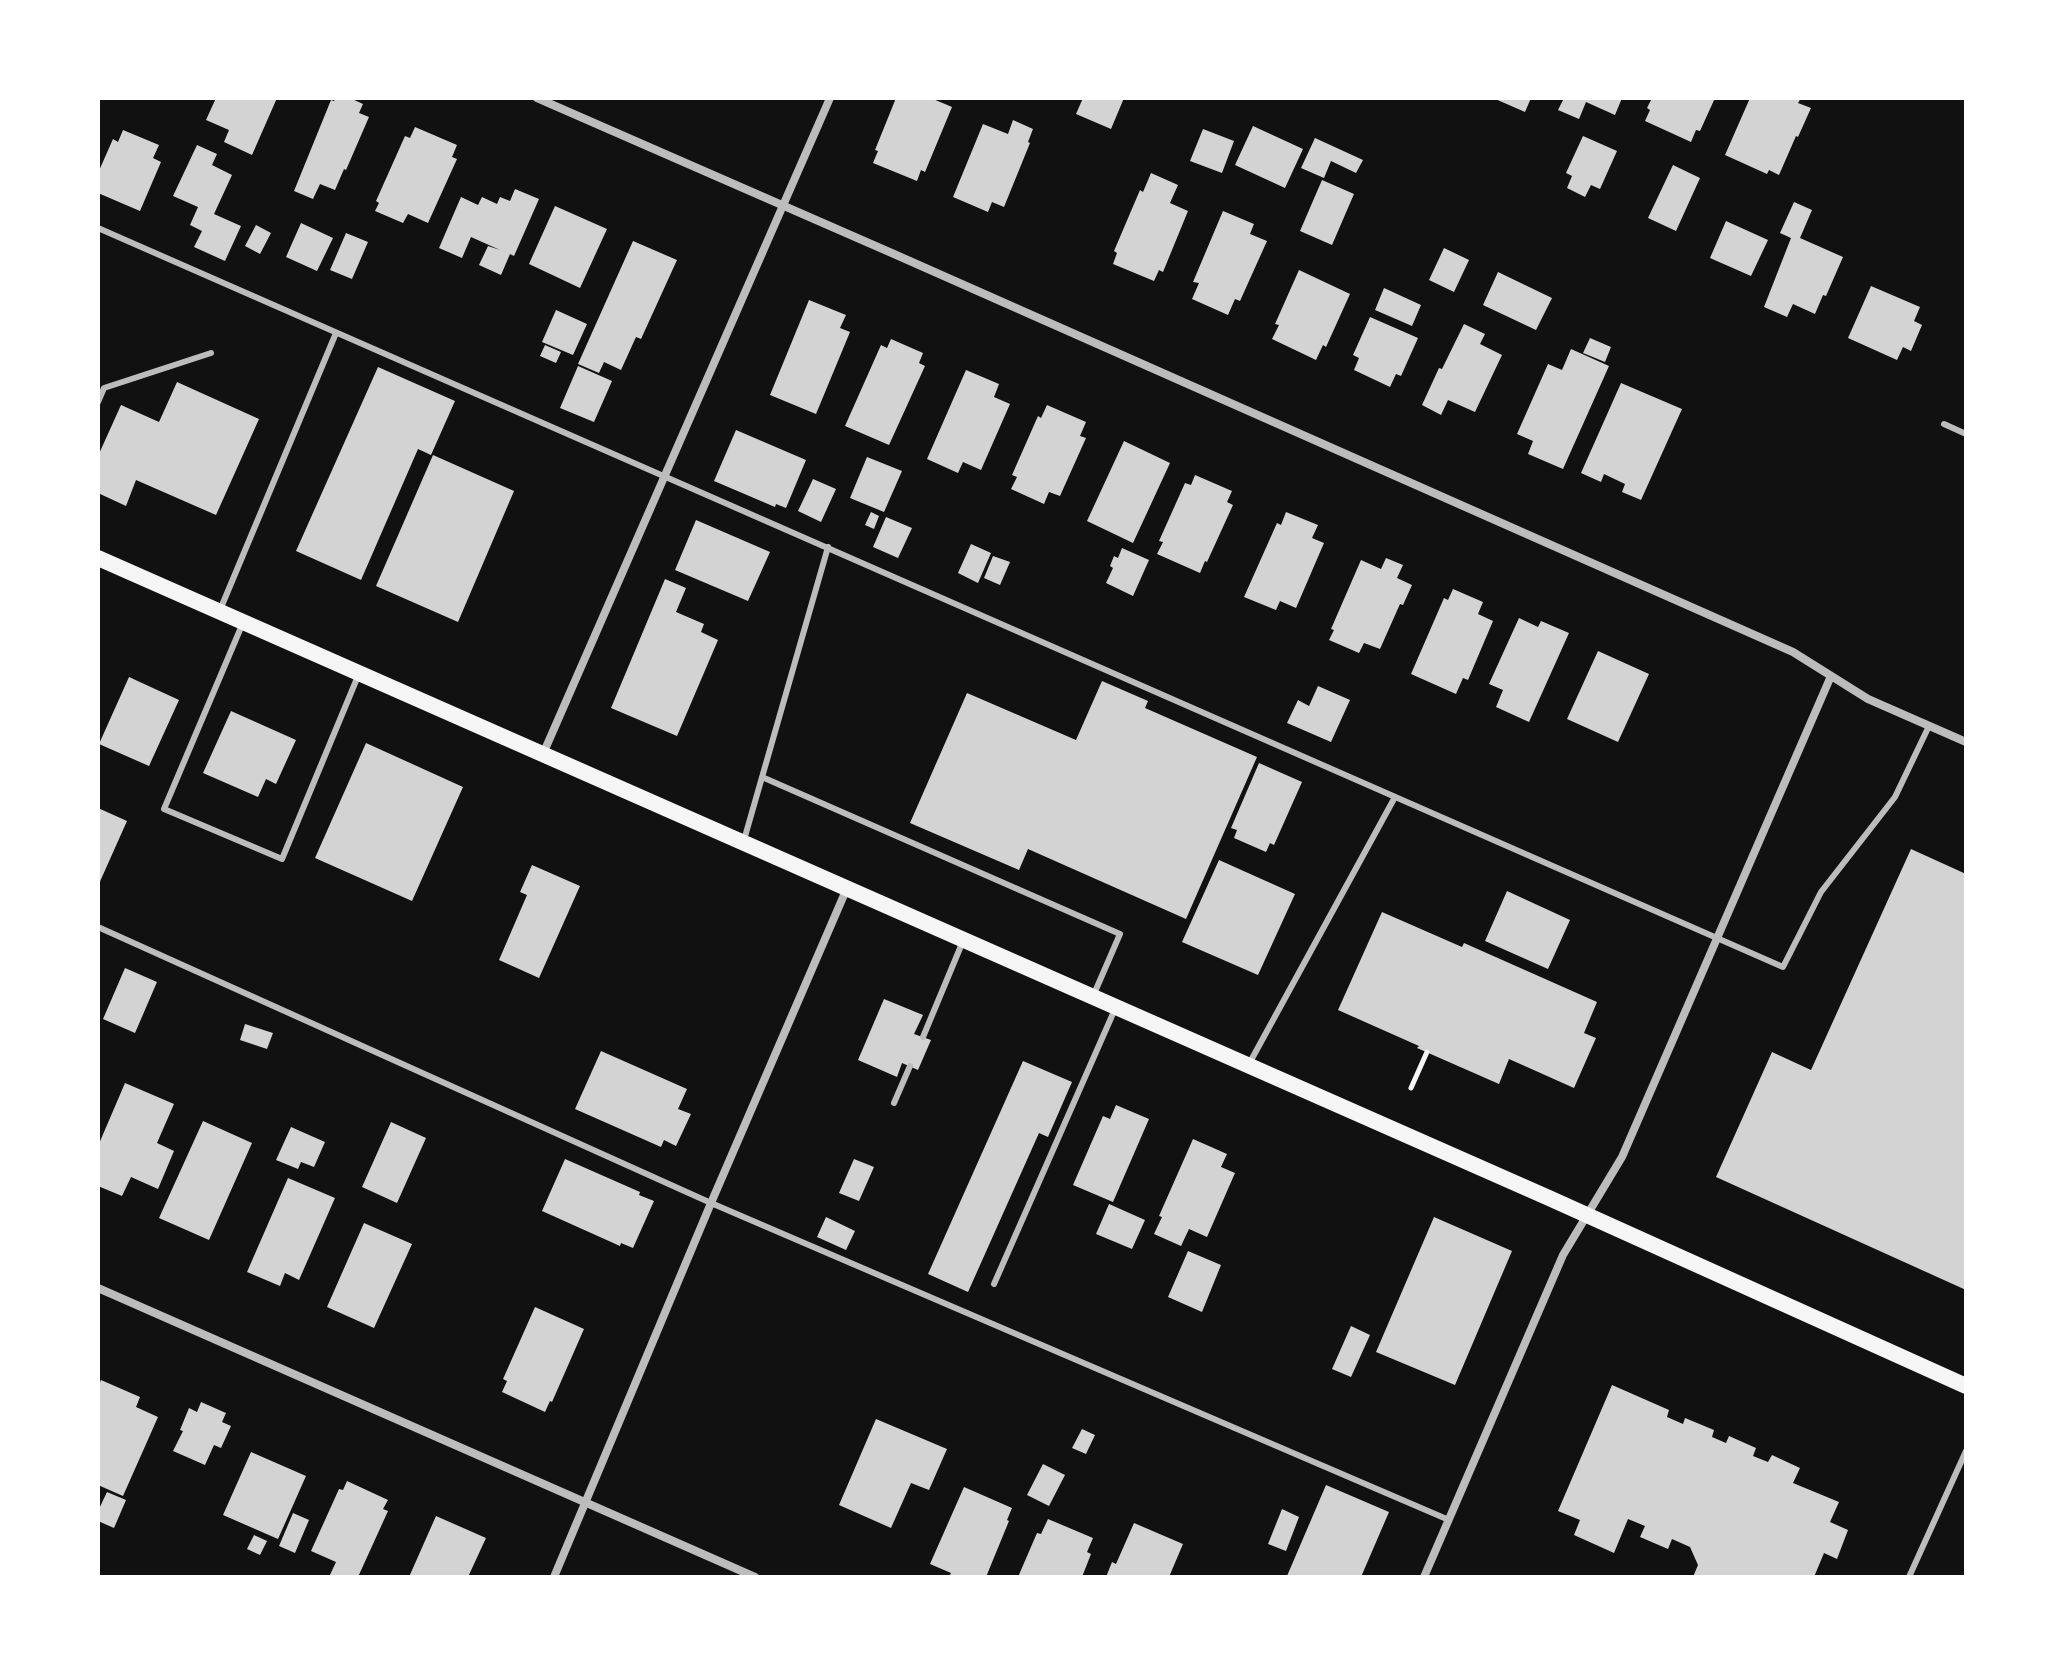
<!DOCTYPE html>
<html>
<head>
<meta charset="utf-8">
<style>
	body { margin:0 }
	#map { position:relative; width:2064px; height:1675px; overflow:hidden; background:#111; font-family:Lora,serif }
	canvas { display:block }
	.frame { position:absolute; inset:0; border:100px solid #fff; pointer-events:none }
</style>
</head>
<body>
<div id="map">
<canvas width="2064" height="1675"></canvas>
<div class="frame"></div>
</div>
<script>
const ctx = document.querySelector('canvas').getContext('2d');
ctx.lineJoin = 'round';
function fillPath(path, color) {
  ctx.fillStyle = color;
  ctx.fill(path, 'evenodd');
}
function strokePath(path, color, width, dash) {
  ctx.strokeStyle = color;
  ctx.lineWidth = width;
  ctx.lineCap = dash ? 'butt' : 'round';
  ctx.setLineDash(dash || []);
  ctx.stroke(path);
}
fillPath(new Path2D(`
	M 216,98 L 277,98 L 252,155 L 224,142 L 229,130 L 206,120 Z
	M 336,98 L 350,98 L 363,104 L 359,113 L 369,117 L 346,170 L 344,169 L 335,190 L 320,184 L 313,199 L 294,191 L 331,100 L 334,101 Z
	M 896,98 L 934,98 L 933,99 L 952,107 L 925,172 L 921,170 L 917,181 L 873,163 L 878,151 L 875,150 Z
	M 1083,98 L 1124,98 L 1111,129 L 1076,114 Z
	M 1493,98 L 1531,98 L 1525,112 Z
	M 1564,98 L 1622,98 L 1615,115 L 1586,102 L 1579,119 L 1558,110 Z
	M 1652,98 L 1715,98 L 1700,131 L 1696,130 L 1691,142 L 1645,121 L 1650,110 L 1647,108 Z
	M 1750,98 L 1801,98 L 1798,103 L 1811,108 L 1798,137 L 1796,136 L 1779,175 L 1769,170 L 1767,174 L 1725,155 Z
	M 1013,120 L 1033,129 L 1028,142 L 1030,143 L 1004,207 L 992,202 L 988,212 L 953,197 L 983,124 L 1008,134 Z
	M 1253,126 L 1303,149 L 1285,188 L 1235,165 Z
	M 415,127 L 457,145 L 452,157 L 457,159 L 428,223 L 408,214 L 403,223 L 375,211 L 379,203 L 376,201 L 405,136 L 410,138 Z
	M 1203,129 L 1234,141 L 1222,173 L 1190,161 Z
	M 123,130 L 159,145 L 153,158 L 161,162 L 140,211 L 98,193 L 98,173 L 113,139 L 118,142 Z
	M 1583,136 L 1617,151 L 1600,189 L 1591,185 L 1585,197 L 1567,188 L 1572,176 L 1566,173 Z
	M 1315,138 L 1363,160 L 1356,173 L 1331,161 L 1324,178 L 1301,168 Z
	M 197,145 L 217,154 L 212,165 L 232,175 L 214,214 L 241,226 L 225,261 L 194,247 L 202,231 L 190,225 L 198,207 L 173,196 Z
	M 1673,165 L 1700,178 L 1676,231 L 1648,218 Z
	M 1151,173 L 1178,185 L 1170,203 L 1188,211 L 1163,272 L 1159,270 L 1154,281 L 1113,264 L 1117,253 L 1114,251 L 1140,190 L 1143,192 Z
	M 1322,180 L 1354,194 L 1332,245 L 1300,231 Z
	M 515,189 L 539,199 L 514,256 L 510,254 L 501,275 L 479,265 L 488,246 L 500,250 L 471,237 L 462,258 L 439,248 L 461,197 L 478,205 L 482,197 L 497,204 L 500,197 L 510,201 Z
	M 1794,202 L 1812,210 L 1800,238 L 1843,257 L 1826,296 L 1823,295 L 1815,314 L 1793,304 L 1787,317 L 1764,307 L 1791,238 L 1780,233 Z
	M 555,206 L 607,229 L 580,288 L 529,264 Z
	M 1223,211 L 1254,224 L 1250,234 L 1267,241 L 1240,301 L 1235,299 L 1228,315 L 1192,299 L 1199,283 L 1193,282 Z
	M 1726,221 L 1768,240 L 1751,276 L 1710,258 Z
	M 301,223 L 333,238 L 317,271 L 286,257 Z
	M 256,225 L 271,233 L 260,254 L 245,246 Z
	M 346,233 L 368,242 L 352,279 L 330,270 Z
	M 633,241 L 677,260 L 641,339 L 636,337 L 621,370 L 604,362 L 599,373 L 578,364 Z
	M 1444,248 L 1469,260 L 1454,292 L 1429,280 Z
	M 1299,270 L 1350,294 L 1326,347 L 1323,345 L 1316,360 L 1272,339 L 1279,325 L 1275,324 Z
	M 1498,272 L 1552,298 L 1536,330 L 1483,305 Z
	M 1871,286 L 1920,307 L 1914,321 L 1922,325 L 1911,351 L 1903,347 L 1897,360 L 1848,338 Z
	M 1384,288 L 1421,305 L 1412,326 L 1375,310 Z
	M 809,300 L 846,315 L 840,328 L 850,332 L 816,414 L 770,395 Z
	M 556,310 L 587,324 L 573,355 L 542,342 Z
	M 1370,317 L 1418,338 L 1401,376 L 1396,374 L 1390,387 L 1354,370 L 1359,358 L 1353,355 Z
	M 1464,324 L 1485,334 L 1480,344 L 1502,355 L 1475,412 L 1448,400 L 1441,415 L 1422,405 L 1439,368 L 1442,369 Z
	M 1590,338 L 1611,347 L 1605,362 L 1583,353 Z
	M 891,339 L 923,353 L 919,363 L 925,366 L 889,445 L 845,426 L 881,345 L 887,348 Z
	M 545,345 L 561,352 L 556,363 L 540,356 Z
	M 1571,349 L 1609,366 L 1563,469 L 1528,454 L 1533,441 L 1517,434 L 1548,364 L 1562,370 Z
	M 578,366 L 612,381 L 594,422 L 560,408 Z
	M 378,367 L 455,401 L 431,455 L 418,449 L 361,580 L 296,551 Z
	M 966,370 L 999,384 L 994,397 L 1010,404 L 981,470 L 963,462 L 958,473 L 927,459 Z
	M 177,382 L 259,419 L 216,515 L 136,480 L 126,506 L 98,493 L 98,456 L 121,405 L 159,422 Z
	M 1621,383 L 1682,409 L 1641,500 L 1622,492 L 1625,484 L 1604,474 L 1601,482 L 1581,473 Z
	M 1047,405 L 1086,422 L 1080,436 L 1086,438 L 1060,496 L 1049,492 L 1044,504 L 1011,489 L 1017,477 L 1012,475 L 1038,416 L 1041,418 Z
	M 736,430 L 806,460 L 786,508 L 776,504 L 775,507 L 714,481 Z
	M 1124,441 L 1170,463 L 1133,543 L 1087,521 Z
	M 433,455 L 514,491 L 458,622 L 376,586 Z
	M 867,457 L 902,471 L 884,512 L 850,498 Z
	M 1195,475 L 1232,491 L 1227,502 L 1233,505 L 1207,562 L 1205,561 L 1200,573 L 1157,554 L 1163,542 L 1159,541 L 1185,483 L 1191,485 Z
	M 813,479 L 836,489 L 821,522 L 798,511 Z
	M 871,512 L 879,516 L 874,529 L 865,525 Z
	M 1286,512 L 1318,525 L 1312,538 L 1324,543 L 1296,608 L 1280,601 L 1276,610 L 1244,597 L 1277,523 L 1281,525 Z
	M 886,517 L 912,528 L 898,558 L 873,547 Z
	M 696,520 L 770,552 L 748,601 L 675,570 Z
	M 971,544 L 991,553 L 978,583 L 958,573 Z
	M 1122,548 L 1149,560 L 1133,596 L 1106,583 L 1113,568 L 1110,566 L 1114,556 L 1118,558 Z
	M 993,556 L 1010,562 L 1000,585 L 984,578 Z
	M 1386,558 L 1403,565 L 1397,578 L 1412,585 L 1403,605 L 1400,604 L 1380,649 L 1364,643 L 1359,653 L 1329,640 L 1334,630 L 1331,629 L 1361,560 L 1381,569 Z
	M 665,579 L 686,588 L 676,612 L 704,624 L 701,632 L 718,640 L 677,736 L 611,708 Z
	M 1453,589 L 1483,602 L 1478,614 L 1493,621 L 1468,680 L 1463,678 L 1456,694 L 1411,674 L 1444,598 L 1448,600 Z
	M 1519,618 L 1538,627 L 1541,621 L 1569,633 L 1529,722 L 1496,707 L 1503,690 L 1489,684 Z
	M 1598,651 L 1649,674 L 1618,742 L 1567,719 Z
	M 129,677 L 179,700 L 149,766 L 99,744 Z
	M 1102,681 L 1148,701 L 1145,708 L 1257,757 L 1186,919 L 1028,849 L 1019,870 L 910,823 L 967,693 L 1076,740 Z
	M 1318,686 L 1350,700 L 1331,742 L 1287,723 L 1298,700 L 1309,706 Z
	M 231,711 L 296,740 L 276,784 L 266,779 L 258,797 L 203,773 Z
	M 366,743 L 463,787 L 412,901 L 315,858 Z
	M 1259,763 L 1302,782 L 1274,845 L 1270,843 L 1266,852 L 1234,838 L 1237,830 L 1231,828 Z
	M 98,808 L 127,821 L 98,886 Z
	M 1911,849 L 1966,874 L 1966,1290 L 1716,1177 L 1772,1052 L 1811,1070 Z
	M 1219,860 L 1295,894 L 1258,975 L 1182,942 Z
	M 532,865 L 580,886 L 539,978 L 499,960 L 527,895 L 520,892 Z
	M 1507,891 L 1570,920 L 1548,969 L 1485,941 Z
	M 1382,912 L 1462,947 L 1464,943 L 1597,1002 L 1584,1033 L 1596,1038 L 1574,1088 L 1509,1059 L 1499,1084 L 1417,1048 L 1419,1046 L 1338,1010 Z
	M 125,968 L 157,982 L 135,1033 L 103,1019 Z
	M 884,999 L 923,1015 L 914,1034 L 931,1040 L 918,1070 L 902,1063 L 897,1077 L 858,1060 Z
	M 245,1024 L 273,1033 L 267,1049 L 240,1040 Z
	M 601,1051 L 687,1089 L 678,1109 L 691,1114 L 676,1146 L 664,1140 L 661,1147 L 575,1109 Z
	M 1023,1061 L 1072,1082 L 1048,1137 L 1039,1133 L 968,1292 L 928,1274 Z
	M 125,1083 L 174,1104 L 157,1143 L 174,1151 L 158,1189 L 131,1177 L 122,1196 L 98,1186 L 98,1146 Z
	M 1116,1105 L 1149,1119 L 1113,1202 L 1073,1185 L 1103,1116 L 1110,1119 Z
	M 203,1121 L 252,1143 L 209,1240 L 159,1218 Z
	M 391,1122 L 426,1138 L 397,1203 L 362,1187 Z
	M 291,1127 L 325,1142 L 314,1167 L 301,1162 L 298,1169 L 276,1160 Z
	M 1193,1139 L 1227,1154 L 1221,1167 L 1235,1173 L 1207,1237 L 1189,1229 L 1181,1246 L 1154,1234 L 1162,1217 L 1159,1216 Z
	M 565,1159 L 640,1192 L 639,1195 L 654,1201 L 633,1248 L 621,1243 L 620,1246 L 542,1211 Z
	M 854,1159 L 874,1167 L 859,1201 L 839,1193 Z
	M 288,1178 L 335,1198 L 299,1280 L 285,1273 L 280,1286 L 247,1272 Z
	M 1109,1204 L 1145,1220 L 1132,1249 L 1096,1234 Z
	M 826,1217 L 855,1231 L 846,1250 L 817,1237 Z
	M 1434,1217 L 1512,1251 L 1455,1385 L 1376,1352 Z
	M 364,1223 L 412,1244 L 374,1328 L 327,1307 Z
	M 1188,1251 L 1221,1265 L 1202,1312 L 1168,1297 Z
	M 535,1307 L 584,1329 L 552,1402 L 550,1401 L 545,1412 L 502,1392 L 507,1381 L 503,1379 Z
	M 1351,1326 L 1370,1335 L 1351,1377 L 1332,1369 Z
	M 101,1380 L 140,1397 L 136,1407 L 158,1417 L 123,1496 L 98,1485 L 98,1387 Z
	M 1612,1385 L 1669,1410 L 1667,1417 L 1683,1424 L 1685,1418 L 1714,1430 L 1712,1437 L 1726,1443 L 1729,1436 L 1756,1448 L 1753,1456 L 1768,1462 L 1772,1455 L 1800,1468 L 1793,1483 L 1839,1502 L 1830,1522 L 1848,1530 L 1837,1559 L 1824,1553 L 1814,1577 L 1693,1577 L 1698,1565 L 1690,1547 L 1672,1539 L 1668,1549 L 1640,1537 L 1645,1526 L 1628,1519 L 1614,1553 L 1574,1535 L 1580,1520 L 1558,1511 Z
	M 201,1402 L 226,1413 L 222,1422 L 231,1426 L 221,1448 L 214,1445 L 205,1465 L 173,1451 L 183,1431 L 180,1430 L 189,1408 L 197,1412 Z
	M 876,1419 L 947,1449 L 929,1490 L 911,1483 L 891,1528 L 839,1505 Z
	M 1082,1429 L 1095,1435 L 1086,1454 L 1072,1448 Z
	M 251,1452 L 306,1476 L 278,1539 L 223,1515 Z
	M 1043,1464 L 1065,1475 L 1049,1506 L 1027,1495 Z
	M 347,1481 L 388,1500 L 383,1509 L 388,1511 L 358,1577 L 329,1577 L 336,1562 L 311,1551 L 339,1489 L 343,1490 Z
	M 1326,1485 L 1389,1512 L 1361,1577 L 1290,1577 L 1287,1576 Z
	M 964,1487 L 1012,1508 L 1007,1520 L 1009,1521 L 986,1577 L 949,1577 L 951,1573 L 930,1564 Z
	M 107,1492 L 126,1500 L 114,1528 L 98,1521 L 98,1511 Z
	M 1282,1509 L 1299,1517 L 1286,1551 L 1268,1544 Z
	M 293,1513 L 309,1520 L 295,1553 L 279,1546 Z
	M 436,1516 L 486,1538 L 468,1577 L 409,1577 Z
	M 1048,1519 L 1093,1538 L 1087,1552 L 1091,1554 L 1082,1577 L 1018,1577 L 1037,1533 L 1041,1534 Z
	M 1134,1523 L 1183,1544 L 1169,1577 L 1106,1577 L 1112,1562 L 1116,1564 Z
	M 254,1535 L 267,1541 L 260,1555 L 247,1549 Z`), '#d3d3d3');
strokePath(new Path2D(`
	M 1411,1088 L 1427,1052`), '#f5f5f5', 5);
strokePath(new Path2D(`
	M 98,228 L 1783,967 L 1821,892 L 1895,797 L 1929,726
	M 98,402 L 104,388 L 211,353
	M 1944,424 L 1966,434
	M 220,610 L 336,333
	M 242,625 L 164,809 L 282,859 L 358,676
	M 762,777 L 1120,934 L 1094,994
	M 744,840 L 828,547
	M 98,927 L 711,1203 L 1449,1520
	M 923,1037 L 963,941
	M 1249,1064 L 1395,797
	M 894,1103 L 910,1066
	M 994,1284 L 1115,1009
	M 1909,1577 L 1966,1451`), '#bcbcbc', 6);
strokePath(new Path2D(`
	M 537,98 L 894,254 L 1793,652 L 1868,699 L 1966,742
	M 543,754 L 830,98
	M 98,1288 L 755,1577
	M 554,1577 L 711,1203 L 847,888
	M 1424,1577 L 1563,1255 L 1622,1157 L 1831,676`), '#bcbcbc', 8);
strokePath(new Path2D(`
	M 98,558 L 1549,1198 L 1966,1386`), '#f5f5f5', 16);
</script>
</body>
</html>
